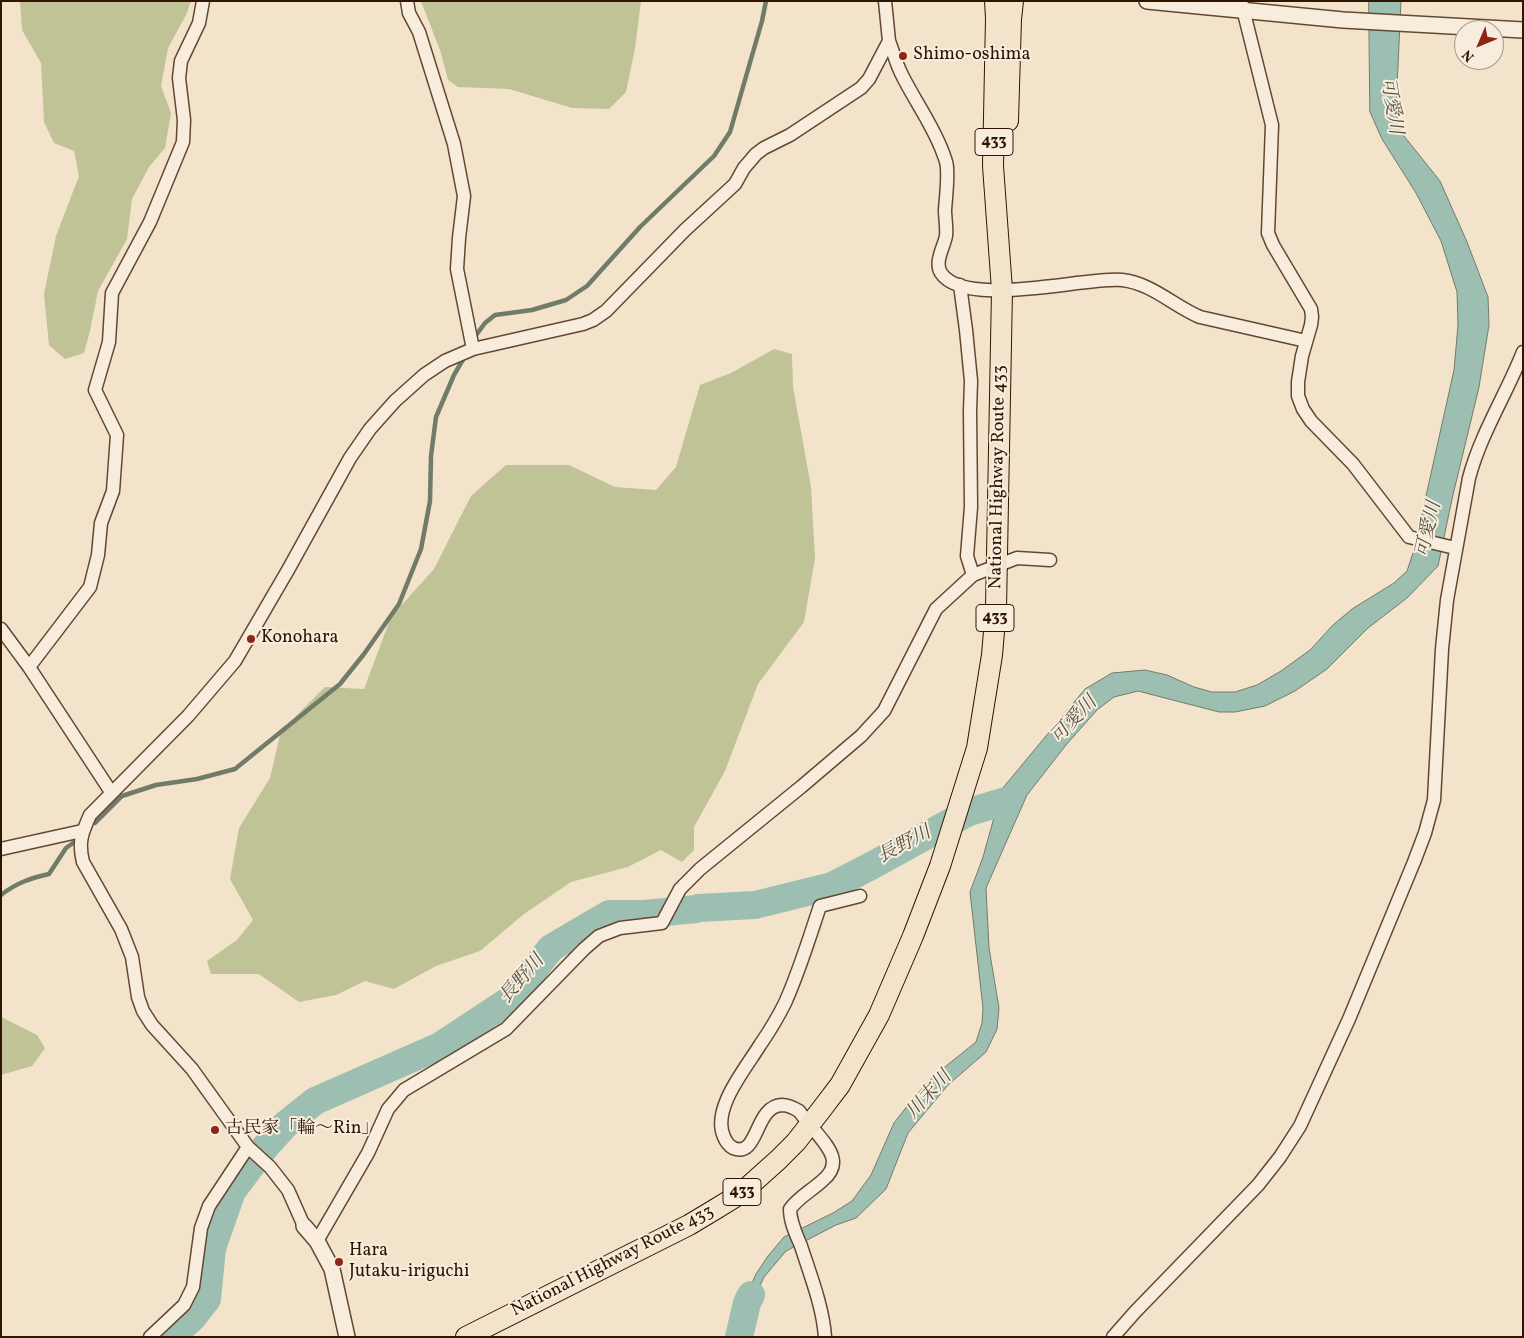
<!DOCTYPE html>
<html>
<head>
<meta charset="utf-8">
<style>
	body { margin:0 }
	#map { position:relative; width:1524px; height:1338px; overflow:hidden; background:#f4e3cb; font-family:Vollkorn,serif }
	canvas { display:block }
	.frame { position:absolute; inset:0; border:2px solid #301500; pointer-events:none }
	.north { position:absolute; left:1454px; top:20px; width:50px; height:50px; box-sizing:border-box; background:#f8eddd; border:1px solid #a89785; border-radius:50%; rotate:225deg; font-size:14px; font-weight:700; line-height:20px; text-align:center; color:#301500 }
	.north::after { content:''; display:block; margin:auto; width:18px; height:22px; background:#8f2418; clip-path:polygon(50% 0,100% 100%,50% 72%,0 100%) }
</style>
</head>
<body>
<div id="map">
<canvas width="1524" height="1338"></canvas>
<div class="frame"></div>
<div class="north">N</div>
</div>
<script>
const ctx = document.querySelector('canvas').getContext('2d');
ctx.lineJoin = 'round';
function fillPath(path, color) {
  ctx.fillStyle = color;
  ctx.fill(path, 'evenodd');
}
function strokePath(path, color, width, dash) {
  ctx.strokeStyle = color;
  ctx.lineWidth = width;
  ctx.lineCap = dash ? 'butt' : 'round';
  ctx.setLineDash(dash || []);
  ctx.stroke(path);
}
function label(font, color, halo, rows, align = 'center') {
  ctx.font = font + ' Vollkorn,"Noto Serif JP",serif';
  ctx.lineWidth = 4;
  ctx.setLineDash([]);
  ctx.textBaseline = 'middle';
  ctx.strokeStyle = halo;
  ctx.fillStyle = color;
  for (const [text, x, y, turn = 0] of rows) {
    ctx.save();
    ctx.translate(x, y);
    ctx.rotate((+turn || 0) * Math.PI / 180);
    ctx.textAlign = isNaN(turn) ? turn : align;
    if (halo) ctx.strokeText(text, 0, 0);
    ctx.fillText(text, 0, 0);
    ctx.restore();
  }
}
fillPath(new Path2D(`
	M 20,1 L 191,1 L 186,15 L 168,48 L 161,86 L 171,113 L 165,148 L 149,167 L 132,199 L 127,239 L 98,291 L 90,331 L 84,353 L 65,359 L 49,345 L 44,294 L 56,236 L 79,176 L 74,151 L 54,143 L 44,122 L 41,63 L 22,30 Z
	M 421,1 L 641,1 L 635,48 L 626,92 L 609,109 L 572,108 L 509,89 L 458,87 L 448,80 L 441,53 Z
	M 774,349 L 792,354 L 793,387 L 811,487 L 815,558 L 804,622 L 758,684 L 725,771 L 694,827 L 694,850 L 682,862 L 661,850 L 628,867 L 571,882 L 524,914 L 480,951 L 436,966 L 394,989 L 365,981 L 336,995 L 299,1002 L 259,974 L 211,974 L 207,961 L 237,940 L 253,920 L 230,879 L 239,828 L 270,778 L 281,731 L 325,687 L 364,689 L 391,617 L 434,569 L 471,496 L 506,465 L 569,465 L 615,487 L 656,490 L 676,467 L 700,385 L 731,373 Z
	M 1,1017 L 37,1035 L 45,1048 L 32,1066 L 1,1075 Z`), '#bfc395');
const water = new Path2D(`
	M 1369,1 L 1401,1 L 1396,109 L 1400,131 L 1440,181 L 1467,242 L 1488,297 L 1489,325 L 1479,387 L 1452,499 L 1438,566 L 1407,598 L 1368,628 L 1327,669 L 1295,691 L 1265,706 L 1235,712 L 1219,712 L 1138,691 L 1114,697 L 1097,710 L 1066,745 L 1027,795 L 986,888 L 989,948 L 999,1008 L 997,1029 L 986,1052 L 948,1085 L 908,1133 L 886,1189 L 856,1218 L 836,1225 L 786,1251 L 764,1277 L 751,1305 L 741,1331 L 743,1302 L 756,1274 L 768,1256 L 784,1237 L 833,1213 L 852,1201 L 871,1175 L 894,1123 L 915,1096 L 936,1074 L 976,1042 L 982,1023 L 983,1008 L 970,892 L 983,857 L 1002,789 L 1085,689 L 1112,673 L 1145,670 L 1167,675 L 1194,687 L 1212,692 L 1235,692 L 1257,685 L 1281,671 L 1310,650 L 1333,625 L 1352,609 L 1394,583 L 1407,571 L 1414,550 L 1454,370 L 1458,325 L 1457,292 L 1441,241 L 1416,193 L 1382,139 L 1370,112 Z`);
fillPath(water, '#9dbfb1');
strokePath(water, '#717b6a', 1);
strokePath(new Path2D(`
	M 474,338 L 485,323 L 495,315 L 532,310 L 566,300 L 587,286 L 640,227 L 714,156 L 730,132 L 762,21 L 766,1
	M 95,823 L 122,796 L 156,785 L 197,779 L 235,769 L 340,684 L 364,654 L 399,604 L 421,549 L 430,501 L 431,456 L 436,417 L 454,375 L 465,356
	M 1,895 C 16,883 31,878 49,874 L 66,848 L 73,843`), '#717b6a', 4.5);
strokePath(new Path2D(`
	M 171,1337 L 192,1318 L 207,1299 L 212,1248 L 232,1191 L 266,1146 L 285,1125 L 315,1101 L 440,1046 L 510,1000 L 551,948 L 609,914 L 645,914 L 696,909 L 698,908 L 755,905 L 832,886 L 871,866 L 969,812 L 1006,801
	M 739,1337 L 747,1303 L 751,1295`), '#9dbfb1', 28);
const minor = new Path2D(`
	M 407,1 L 409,13 L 419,32 L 454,144 L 464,196 L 459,238 L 457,269 L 473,349
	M 1241,1 L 1272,125 L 1268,233 L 1273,245 L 1311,309 L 1312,317 L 1311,325 L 1302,356 L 1298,382 L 1298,396 L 1303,409 L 1311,421 L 1353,464 L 1409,537 L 1455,548
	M 889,41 C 893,51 896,63 901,73 C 914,100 933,125 943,153 C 945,158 947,163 947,168 C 948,182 946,196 945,210 C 945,218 947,228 946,236 C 944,247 934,262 941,273 C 965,309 1083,277 1122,280 C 1151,283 1174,306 1200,317 L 1306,341
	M 973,575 L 1017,558 L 1050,560
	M 1,629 L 29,667 L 111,792
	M 29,667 L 90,587 L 98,555 L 101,523 L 113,491 L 117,435 L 95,390 L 109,342 L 112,293 L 150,222 L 183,142 L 184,120 L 179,78 L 181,61 L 199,23 L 203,1
	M 1,849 L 82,831
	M 304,1226 L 288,1190 L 270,1167 L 248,1147 L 192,1069 L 152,1025 L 143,1011 L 138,997 L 132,957 L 121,929 L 83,862 C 78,842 82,833 90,815 L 188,716 L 235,661 L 288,570 L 350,458 L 370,429 L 395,401 L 424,375 L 445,361 L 473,349 L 583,324 L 593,320 L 606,311 L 685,230 L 735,184 L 744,168 L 756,154 L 764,148 L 790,135 L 861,88 L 869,79 L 889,41 L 885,1
	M 317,1241 L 368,1153 L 388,1109 L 404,1090 L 506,1029 L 584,949 L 599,936 L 620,928 L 662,923 L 680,889 L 700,869 L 801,787 L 861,736 L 884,711 L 936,609 L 973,575 L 967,556 L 971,507 L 970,411 L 971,381 L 966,330 L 960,285
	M 150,1337 L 184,1305 L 193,1287 L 201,1228 L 209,1206 L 248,1147
	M 825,1337 C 823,1307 810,1274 801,1246 C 796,1234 790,1222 790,1209 C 799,1197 811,1191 822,1181 C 843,1164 830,1149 816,1132 C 810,1125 804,1118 799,1111 C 794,1108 788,1105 782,1105 C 754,1106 759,1159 733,1148 C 728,1145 726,1142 724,1137 C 711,1109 746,1068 760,1045 C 769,1032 778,1017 785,1003 C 799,972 809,939 820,906 L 860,896
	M 1113,1337 L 1135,1312 L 1258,1185 L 1280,1157 L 1300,1126 L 1349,1019 L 1414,862 L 1425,833 L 1434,800 L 1442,649 L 1447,600 L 1469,478 C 1481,433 1506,395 1523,352`);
const tertiary = new Path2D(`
	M 1147,1 L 1343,20 L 1523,30
	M 304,1226 L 317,1241 L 332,1269 L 347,1337`);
const trunk = new Path2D(`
	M 1008,121 L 1011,19 L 1013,1
	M 466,1337 L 689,1225 L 714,1210 L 740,1194 L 778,1160 L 796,1142 L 821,1110 L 840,1085 L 879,1015 L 913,936 L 940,866 L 977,748 L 992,655 L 996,608 L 1002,290 L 993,166 L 996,18 L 995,1`);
strokePath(minor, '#614833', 15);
strokePath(tertiary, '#614833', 18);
strokePath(trunk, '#301500', 22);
strokePath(minor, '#f8eddd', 12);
strokePath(tertiary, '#f8eddd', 15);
strokePath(trunk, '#f4e3cb', 20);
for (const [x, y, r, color] of [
	[903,56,5,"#8f2418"],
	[251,639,5,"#8f2418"],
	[215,1130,5,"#8f2418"],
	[339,1262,5,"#8f2418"]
]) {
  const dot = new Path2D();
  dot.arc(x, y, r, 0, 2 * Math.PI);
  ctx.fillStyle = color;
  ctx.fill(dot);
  strokePath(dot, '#f8eddd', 2);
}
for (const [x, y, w] of [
	[994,142,38],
	[995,618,38],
	[742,1192,38]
]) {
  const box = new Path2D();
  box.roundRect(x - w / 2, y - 13.5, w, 27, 4);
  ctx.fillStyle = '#f8eddd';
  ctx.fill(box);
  strokePath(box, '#301500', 1);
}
label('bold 16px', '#301500', null, [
	["433",994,142],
	["433",995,618],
	["433",742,1192]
]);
label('18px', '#301500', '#f8eddd', [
	["Shimo-oshima",913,56],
	["Konohara",261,639],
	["古民家「輪～Rin」",225,1130],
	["Hara",349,1252],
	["Jutaku-iriguchi",349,1273]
], 'left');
label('18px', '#301500', '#f8eddd', [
	["National Highway Route 433",999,477,-89],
	["National Highway Route 433",613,1262,-27]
]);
label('italic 19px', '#56503e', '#f8eddd', [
	["可愛川",1390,106,81],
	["可愛川",1430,530,-77],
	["可愛川",1075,721,-46],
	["長野川",905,846,-28],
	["長野川",523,980,-49],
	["川末川",930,1096,-48]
]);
</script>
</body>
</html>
